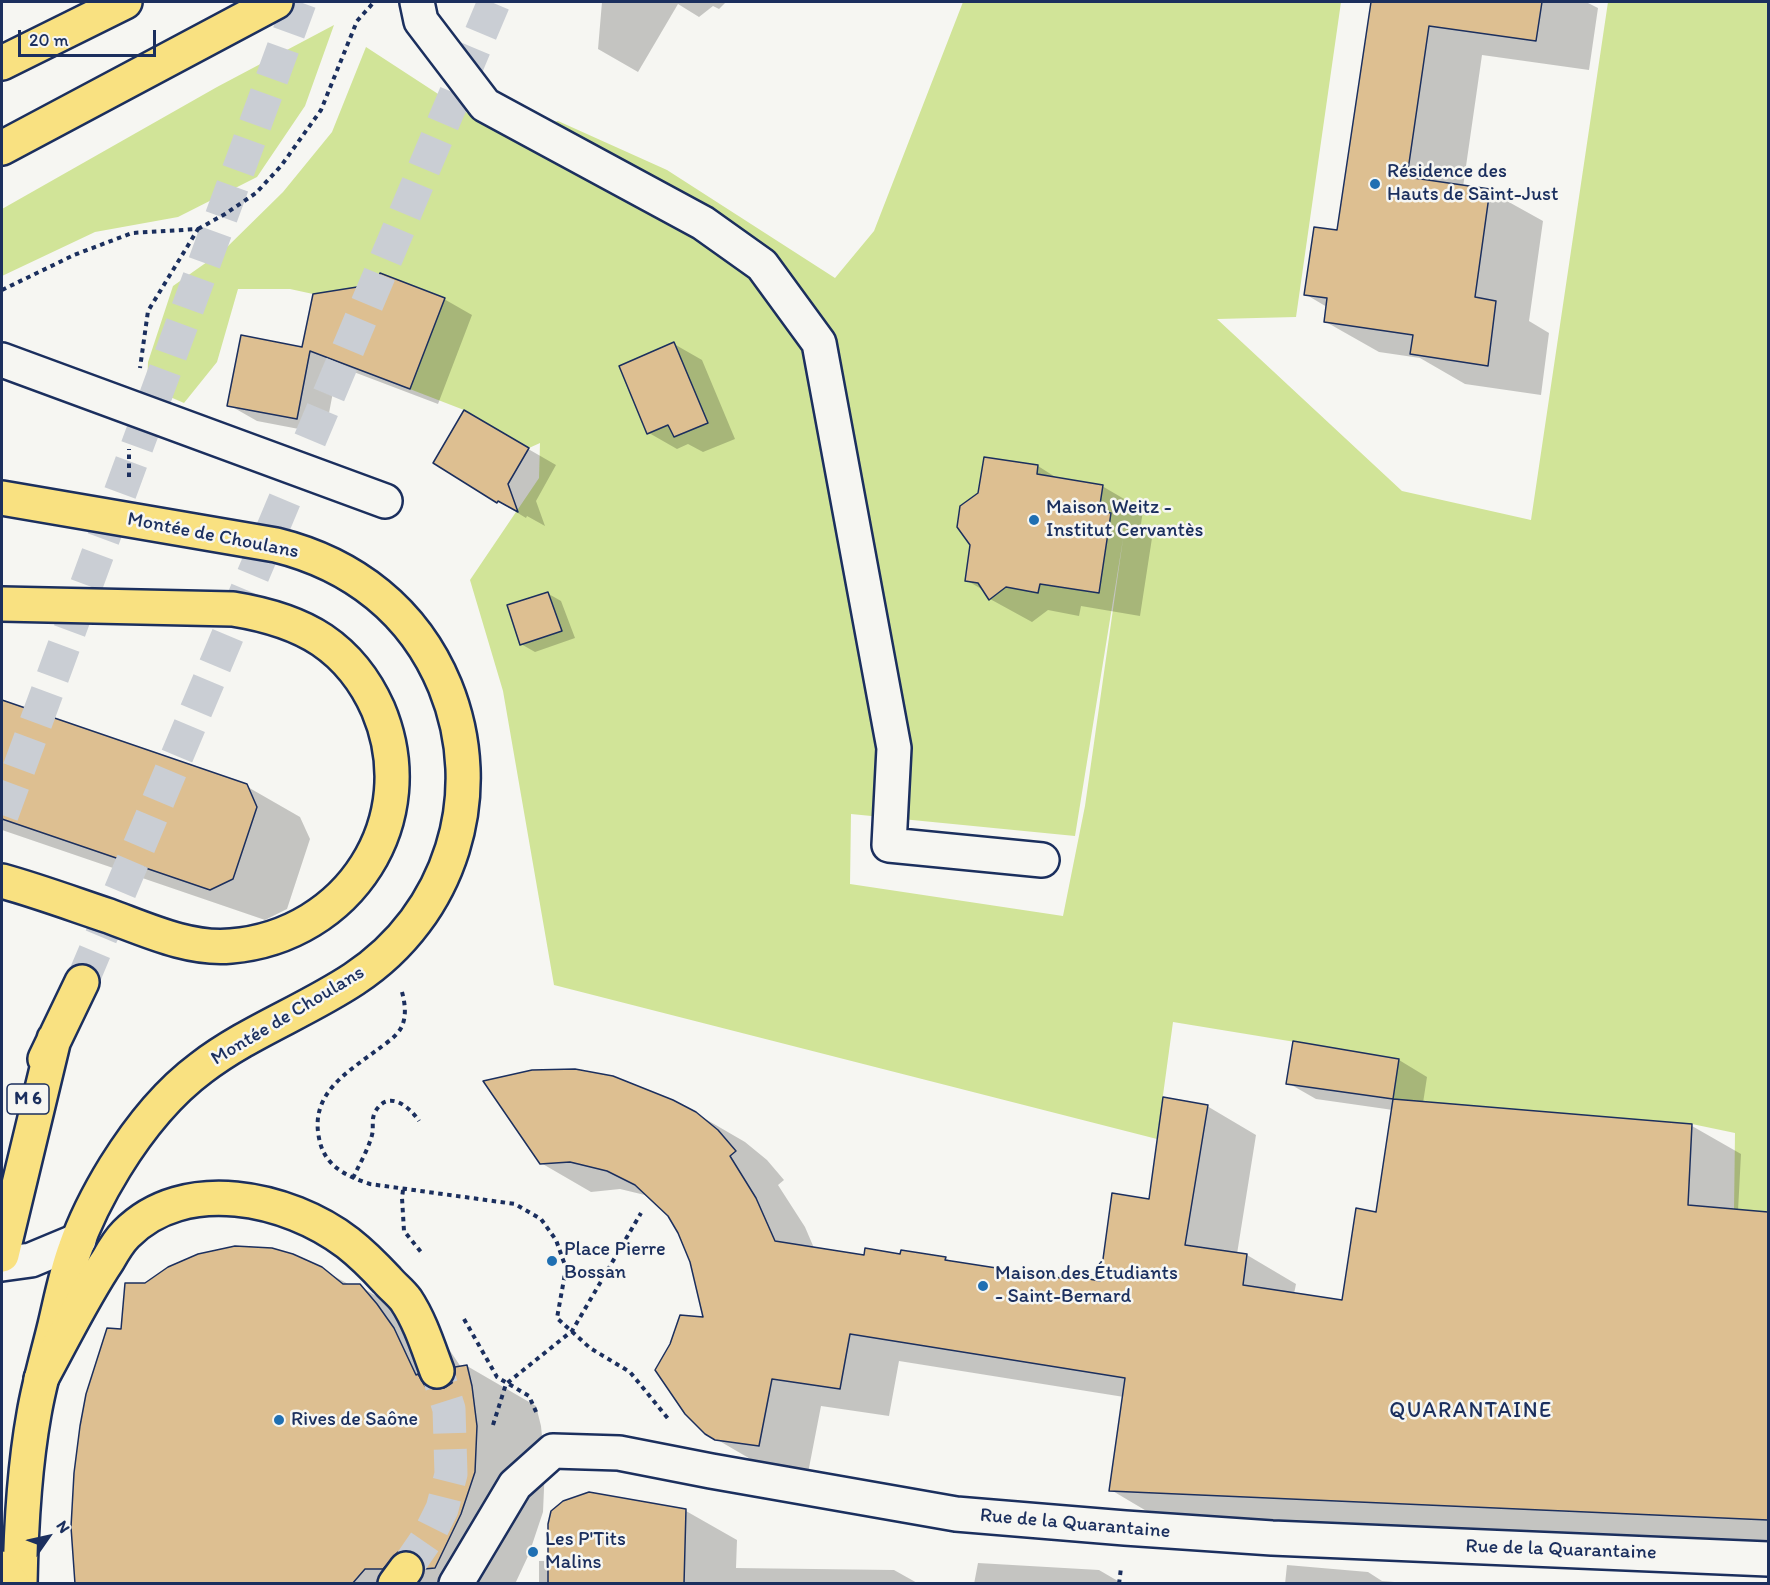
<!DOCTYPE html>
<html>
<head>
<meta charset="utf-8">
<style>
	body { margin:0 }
	#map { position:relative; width:1770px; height:1585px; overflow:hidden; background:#f6f6f2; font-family:Itim,sans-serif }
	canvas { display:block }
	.frame { position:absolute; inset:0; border:3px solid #1b2f5e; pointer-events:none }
	.north { position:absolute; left:18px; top:1507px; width:60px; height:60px; -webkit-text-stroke:4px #f6f6f2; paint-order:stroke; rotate:56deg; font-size:16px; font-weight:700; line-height:24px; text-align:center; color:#1b2f5e }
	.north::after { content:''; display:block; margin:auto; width:21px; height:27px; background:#1b2f5e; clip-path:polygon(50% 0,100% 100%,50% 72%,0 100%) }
	.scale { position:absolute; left:18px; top:30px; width:138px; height:27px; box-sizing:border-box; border:3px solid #1b2f5e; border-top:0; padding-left:8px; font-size:18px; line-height:21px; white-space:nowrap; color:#1b2f5e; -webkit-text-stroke:4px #f6f6f2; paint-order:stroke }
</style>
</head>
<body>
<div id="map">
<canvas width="1770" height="1585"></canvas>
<div class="frame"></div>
<div class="north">N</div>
<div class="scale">20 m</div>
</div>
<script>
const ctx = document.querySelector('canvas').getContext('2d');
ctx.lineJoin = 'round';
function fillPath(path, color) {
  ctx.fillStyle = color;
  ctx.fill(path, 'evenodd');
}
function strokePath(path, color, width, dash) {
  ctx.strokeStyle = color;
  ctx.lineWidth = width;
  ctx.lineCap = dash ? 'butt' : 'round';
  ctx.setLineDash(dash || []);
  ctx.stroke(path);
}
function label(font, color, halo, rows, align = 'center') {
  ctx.font = font + ' Itim,sans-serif';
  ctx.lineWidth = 5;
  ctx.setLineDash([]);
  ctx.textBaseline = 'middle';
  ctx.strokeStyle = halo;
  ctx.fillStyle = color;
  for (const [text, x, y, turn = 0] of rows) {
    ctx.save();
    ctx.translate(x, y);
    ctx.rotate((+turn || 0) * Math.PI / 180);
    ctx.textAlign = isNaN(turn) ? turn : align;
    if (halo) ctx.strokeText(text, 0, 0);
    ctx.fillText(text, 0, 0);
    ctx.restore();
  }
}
fillPath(new Path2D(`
	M 963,2 L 1341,2 L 1296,317 L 1217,319 L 1402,491 L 1531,520 L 1608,2 L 1768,2 L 1768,1212 L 1734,1209 L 1735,1133 L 1692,1124 L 1393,1099 L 1399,1059 L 1173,1022 L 1157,1139 L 554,985 L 503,691 L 470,580 L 539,478 L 540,443 L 529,448 L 464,410 L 345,364 L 330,292 L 313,294 L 290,289 L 238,289 L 217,362 L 184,403 L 147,387 L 148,362 L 173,286 L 224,250 L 283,192 L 332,132 L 366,47 L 498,133 L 558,121 L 667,170 L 835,278 L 874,231 ZM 1123,539 L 1085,806 L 1063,916 L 850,884 L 851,814 L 1075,836 Z
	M 334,25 L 305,106 L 257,177 L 178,217 L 95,232 L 2,276 L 2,209 L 217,87 Z`), '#d1e498');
fillPath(new Path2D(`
	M 602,2 L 726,2 L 719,9 L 713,6 L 699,17 L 678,4 L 638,72 L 598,49 Z
	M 1372,2 L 1586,2 L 1598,8 L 1589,70 L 1482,55 L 1463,187 L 1489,191 L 1543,221 L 1529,321 L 1549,333 L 1541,395 L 1465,384 L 1420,358 L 1379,352 L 1326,322 L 1327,307 L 1305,294 L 1338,232 Z
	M 444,299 L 472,315 L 438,404 L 338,366 L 325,434 L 257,421 L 229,405 L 304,349 Z
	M 674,344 L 702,360 L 735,439 L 703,452 L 688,444 L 677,449 L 649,433 Z
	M 464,412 L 556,465 L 536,501 L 545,526 L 527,516 L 526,518 L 435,463 Z
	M 985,458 L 1038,466 L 1060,480 L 1102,486 L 1143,510 L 1140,531 L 1152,538 L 1140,616 L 1081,606 L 1079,616 L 1048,610 L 1032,622 L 990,599 L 985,591 L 966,580 Z
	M 547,593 L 561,601 L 575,638 L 535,652 L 521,644 Z
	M 2,702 L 246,786 L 300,817 L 310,839 L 287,909 L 265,920 L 2,830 Z
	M 1399,1060 L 1427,1077 L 1423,1103 L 1692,1126 L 1741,1154 L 1738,1211 L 1768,1214 L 1768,1545 L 1160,1519 L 1111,1490 L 1124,1397 L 899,1361 L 889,1416 L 821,1406 L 808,1473 L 766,1468 L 716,1439 L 705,1319 L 691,1261 L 680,1233 L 669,1215 L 649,1196 L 620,1189 L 591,1192 L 541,1163 L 695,1113 L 745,1142 L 767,1160 L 784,1180 L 778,1185 L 805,1227 L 814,1248 L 865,1256 L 901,1255 L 945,1258 L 954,1263 L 1062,1280 L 1101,1282 L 1207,1106 L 1256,1135 L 1237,1254 L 1247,1255 L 1296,1284 L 1294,1294 L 1344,1302 L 1378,1213 L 1393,1110 L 1316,1099 L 1288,1083 Z
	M 321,1269 L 350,1285 L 359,1286 L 428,1326 L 446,1345 L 461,1367 L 467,1366 L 536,1406 L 541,1426 L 545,1466 L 543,1512 L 529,1554 L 515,1584 L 78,1584 L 122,1331 Z
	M 686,1511 L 737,1540 L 736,1568 L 894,1570 L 919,1584 L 539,1584 L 539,1561 L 549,1561 Z
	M 978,1563 L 1099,1570 L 1123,1584 L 974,1584 Z
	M 1287,1565 L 1368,1572 L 1382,1581 L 1420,1584 L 1285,1584 Z`), '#0003');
const building = new Path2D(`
	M 1371,2 L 1542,2 L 1536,41 L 1429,26 L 1407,177 L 1490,189 L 1475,297 L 1496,301 L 1488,366 L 1410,354 L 1413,335 L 1324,322 L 1327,298 L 1304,295 L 1314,227 L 1337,230 Z
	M 380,273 L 445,298 L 410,389 L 310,351 L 297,419 L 227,406 L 241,335 L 302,347 L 313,294 L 376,284 Z
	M 674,342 L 708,423 L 674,437 L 668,425 L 647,434 L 619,366 Z
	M 464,410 L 529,448 L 508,484 L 518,512 L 498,501 L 497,503 L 433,463 Z
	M 984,457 L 1038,465 L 1037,474 L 1103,485 L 1099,511 L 1111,513 L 1099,593 L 1040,584 L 1038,593 L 1006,587 L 989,600 L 978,583 L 965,581 L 970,545 L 957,527 L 960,506 L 978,493 Z
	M 548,592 L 562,631 L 520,645 L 507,605 Z
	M 2,700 L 247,784 L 257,807 L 233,879 L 210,890 L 2,819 Z
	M 1293,1041 L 1399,1059 L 1393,1099 L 1286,1084 Z
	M 575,1069 L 613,1076 L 673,1100 L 696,1112 L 718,1130 L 736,1151 L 730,1156 L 756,1198 L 775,1241 L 864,1255 L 865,1248 L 900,1254 L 901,1250 L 946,1257 L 945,1260 L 1061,1278 L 1062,1274 L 1100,1281 L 1112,1193 L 1149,1199 L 1163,1097 L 1208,1105 L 1185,1245 L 1247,1254 L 1243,1285 L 1342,1300 L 1356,1208 L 1376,1212 L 1393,1099 L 1692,1124 L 1688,1205 L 1768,1212 L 1768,1520 L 1109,1491 L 1125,1378 L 850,1334 L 840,1389 L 772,1379 L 759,1446 L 715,1440 L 705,1434 L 685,1414 L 655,1370 L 670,1344 L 680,1315 L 703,1317 L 690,1262 L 678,1233 L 668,1216 L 635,1185 L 607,1171 L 570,1162 L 540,1164 L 483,1081 L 532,1070 Z
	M 235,1246 L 272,1248 L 293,1254 L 322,1267 L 343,1284 L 360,1284 L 377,1304 L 394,1328 L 416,1375 L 418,1374 L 425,1386 L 434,1389 L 444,1388 L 452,1383 L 455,1375 L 455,1367 L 467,1365 L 472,1386 L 477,1426 L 475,1472 L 461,1514 L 435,1568 L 424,1569 L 423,1561 L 418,1554 L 407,1550 L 398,1552 L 383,1569 L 365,1569 L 352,1584 L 75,1584 L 71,1527 L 74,1473 L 80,1426 L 86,1394 L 107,1328 L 121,1329 L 125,1283 L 145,1283 L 168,1267 L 198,1254 Z
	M 589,1492 L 686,1509 L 684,1584 L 548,1584 L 548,1524 L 551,1511 L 563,1501 Z`);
fillPath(building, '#ddbf91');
strokePath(building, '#1b2f5e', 1.5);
strokePath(new Path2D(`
	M 2,815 L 300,2
	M 82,982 L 494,2
	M 406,1569 L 428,1537 L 442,1509 L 451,1474 L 449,1409 L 437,1371`), '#caced4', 33, [33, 16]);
const minor = new Path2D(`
	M 417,2 L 421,21 L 485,105 L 703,223 L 762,265 L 819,343 L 894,748 L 889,845 L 1042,860
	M 2,360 L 385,501
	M 2,1264 L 31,1260 L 79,1240
	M 456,1584 L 515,1485 L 553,1451 L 619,1453 L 711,1471 L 956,1514 L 1125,1528 L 1272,1538 L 1768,1559`);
const major = new Path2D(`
	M 2,63 L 125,2
	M 2,148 L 276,2
	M 2,498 L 276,545 C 353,564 414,611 445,686 C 489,794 451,915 354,979 C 304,1012 248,1032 201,1068 C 166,1094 138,1130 115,1167 C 99,1193 85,1220 75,1249 C 66,1273 61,1300 55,1325 C 48,1354 39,1384 34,1414 C 24,1470 21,1527 20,1584
	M 2,604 L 233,609 C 264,614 295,622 322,640 C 347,657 366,682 378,709 C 425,820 349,936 231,946 C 190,950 147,930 109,916 C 73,904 38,891 2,881`);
const highway = new Path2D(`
	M 45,1059 L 82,982
	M 2,1255 L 54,1039
	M 41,1379 C 63,1339 83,1297 108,1260 C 113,1251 119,1241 126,1234 C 184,1175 288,1197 348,1243 C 362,1254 375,1267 387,1280 C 393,1287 401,1293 406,1300 C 420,1321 428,1347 437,1371
	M 2,1568 L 12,1584
	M 395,1584 L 406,1569`);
strokePath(minor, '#1b2f5e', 38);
strokePath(major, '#1b2f5e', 38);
strokePath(highway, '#1b2f5e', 38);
strokePath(new Path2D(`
	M 198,229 L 225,214 L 256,193 L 281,166 L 321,110 L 357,21 L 374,2
	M 2,290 L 74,255 L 132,233 L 198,229 L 148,311 L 140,368
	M 129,477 L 129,449
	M 402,992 C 405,1003 407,1017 401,1028 C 396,1037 385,1044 377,1050 C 346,1073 310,1094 319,1138 C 324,1166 346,1176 370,1184 L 515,1204 L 541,1219 L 556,1240 L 566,1268 L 557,1318 L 590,1348 L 630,1372 L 670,1421
	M 353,1178 C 359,1165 368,1150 372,1135 C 374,1128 371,1120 375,1112 C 388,1089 409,1106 419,1121
	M 403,1190 L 402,1198 L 404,1231 L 421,1252
	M 464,1319 L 497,1377 L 529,1396 L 537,1414
	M 493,1425 L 506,1384 L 572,1331 L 641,1213
	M 1119,1584 L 1121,1568`), '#1b2f5e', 4, [4.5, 4.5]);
strokePath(minor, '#f6f6f2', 33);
strokePath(major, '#f9e181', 33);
strokePath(highway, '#f9e181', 33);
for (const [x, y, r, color] of [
	[1375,184,6,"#1f6fb2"],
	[1034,520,6,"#1f6fb2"],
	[552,1261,6,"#1f6fb2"],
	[983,1286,6,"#1f6fb2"],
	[279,1420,6,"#1f6fb2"],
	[533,1552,6,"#1f6fb2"]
]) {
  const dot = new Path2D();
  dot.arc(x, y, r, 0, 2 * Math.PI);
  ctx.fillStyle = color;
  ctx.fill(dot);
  strokePath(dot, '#f6f6f2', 2);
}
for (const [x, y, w] of [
	[28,1099,42]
]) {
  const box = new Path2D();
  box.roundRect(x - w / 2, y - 15, w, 30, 4.5);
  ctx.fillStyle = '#f6f6f2';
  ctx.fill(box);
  strokePath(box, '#1b2f5e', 1.5);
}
label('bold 18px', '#1b2f5e', null, [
	["M 6",28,1099]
]);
label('20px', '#1b2f5e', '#f6f6f2', [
	["Résidence des",1387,172],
	["Hauts de Saint-Just",1387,195],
	["Maison Weitz -",1046,508],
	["Institut Cervantès",1046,531],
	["Place Pierre",564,1250],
	["Bossan",564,1273],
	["Maison des Étudiants",995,1274],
	["- Saint-Bernard",995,1297],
	["Rives de Saône",291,1420],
	["Les P'Tits",545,1540],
	["Malins",545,1563]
], 'left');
label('20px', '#1b2f5e', '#f6f6f2', [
	["Montée de Choulans",213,536,11],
	["Montée de Choulans",288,1016,-31],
	["Rue de la Quarantaine",1075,1524,5],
	["Rue de la Quarantaine",1561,1550,2]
]);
ctx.letterSpacing = '1.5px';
label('22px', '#1b2f5e', '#f6f6f2', [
	["QUARANTAINE",1471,1411]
]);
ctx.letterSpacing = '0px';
</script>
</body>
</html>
